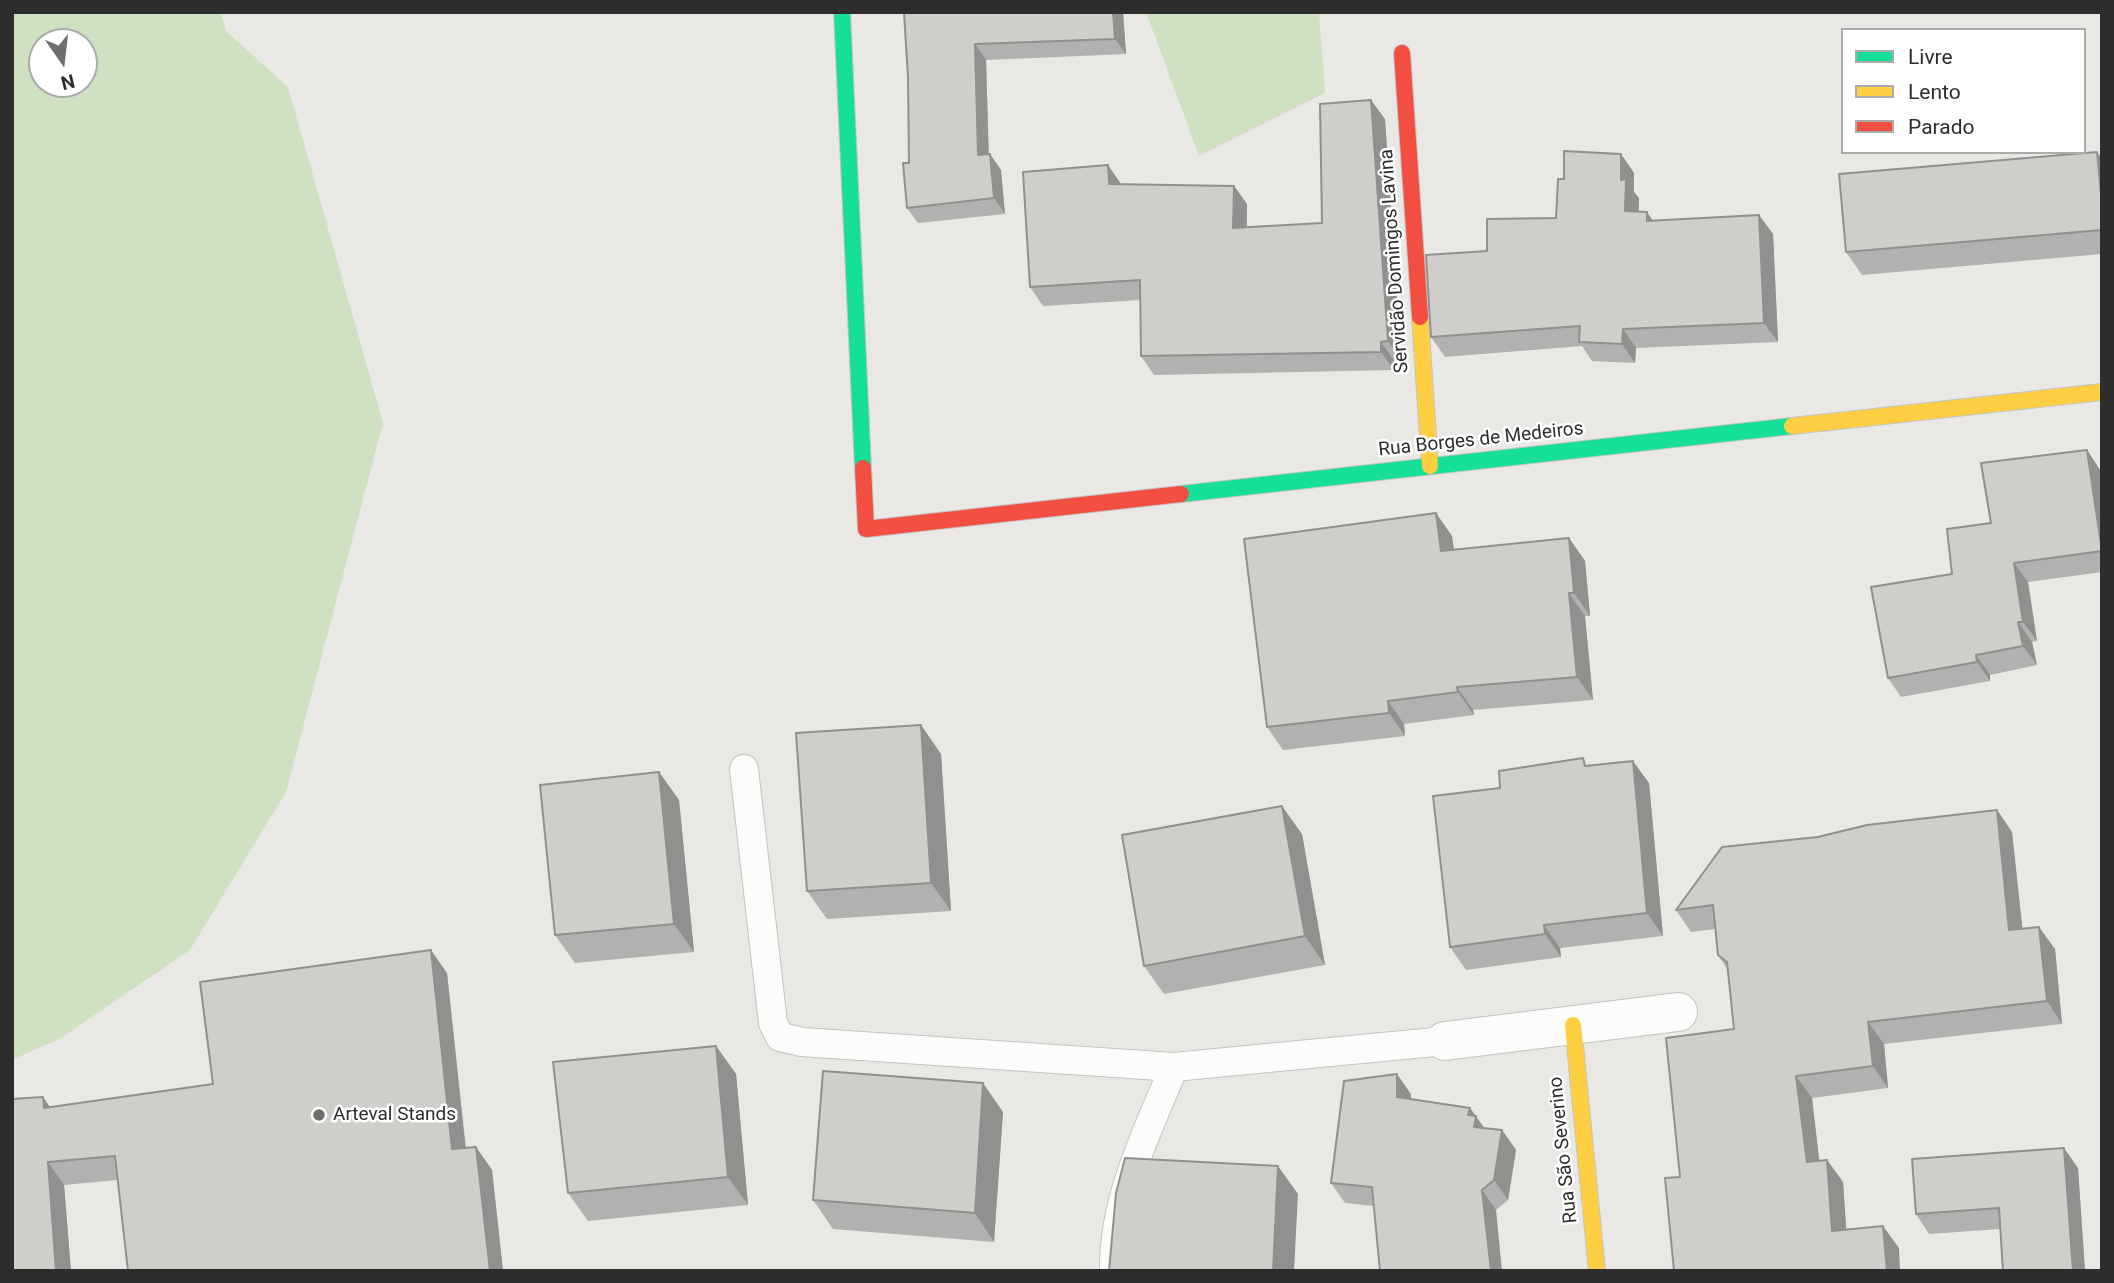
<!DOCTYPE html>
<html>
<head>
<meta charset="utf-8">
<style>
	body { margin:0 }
	#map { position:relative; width:2114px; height:1283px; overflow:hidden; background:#eae8e5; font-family:Roboto,sans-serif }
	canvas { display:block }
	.frame { position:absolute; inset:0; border:14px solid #2d2d2d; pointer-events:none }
	.legend { position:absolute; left:1841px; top:28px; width:245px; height:126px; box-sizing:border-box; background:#fff; border:2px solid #ababab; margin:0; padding:9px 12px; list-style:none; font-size:21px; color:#2d2d2d }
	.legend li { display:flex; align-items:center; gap:14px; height:35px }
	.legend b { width:35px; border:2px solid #ababab }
	.north { position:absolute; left:28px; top:28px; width:70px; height:70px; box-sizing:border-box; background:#fff; border:2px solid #ababab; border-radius:50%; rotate:166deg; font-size:19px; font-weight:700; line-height:28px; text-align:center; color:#2d2d2d }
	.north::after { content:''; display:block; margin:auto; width:24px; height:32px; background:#6f6e6d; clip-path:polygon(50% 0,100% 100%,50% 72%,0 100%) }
</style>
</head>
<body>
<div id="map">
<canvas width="2114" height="1283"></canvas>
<div class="frame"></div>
<ul class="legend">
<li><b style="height:9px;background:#16e098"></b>Livre</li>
<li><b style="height:9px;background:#ffcf43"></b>Lento</li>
<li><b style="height:9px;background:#f24e42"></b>Parado</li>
</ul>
<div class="north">N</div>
</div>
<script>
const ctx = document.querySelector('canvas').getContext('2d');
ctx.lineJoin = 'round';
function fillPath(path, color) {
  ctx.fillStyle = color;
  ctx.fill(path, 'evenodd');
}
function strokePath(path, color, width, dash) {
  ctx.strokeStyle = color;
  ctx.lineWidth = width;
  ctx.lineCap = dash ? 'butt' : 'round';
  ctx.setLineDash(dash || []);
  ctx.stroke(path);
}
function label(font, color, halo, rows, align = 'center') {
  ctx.font = font + ' Roboto,sans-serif';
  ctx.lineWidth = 5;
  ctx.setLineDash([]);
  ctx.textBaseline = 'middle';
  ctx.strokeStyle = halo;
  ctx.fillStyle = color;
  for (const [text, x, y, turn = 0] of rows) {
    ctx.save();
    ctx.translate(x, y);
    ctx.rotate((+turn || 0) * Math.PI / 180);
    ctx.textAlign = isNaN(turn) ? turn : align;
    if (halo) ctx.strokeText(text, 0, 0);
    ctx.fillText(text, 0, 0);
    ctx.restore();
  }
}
fillPath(new Path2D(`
	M 12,12 L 220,12 L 227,32 L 288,87 L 383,423 L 286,792 L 190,950 L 61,1038 L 12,1060 ZM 42,42 L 84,42 L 84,84 L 42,84 Z
	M 1146,12 L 1319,12 L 1325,93 L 1199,156 Z`), '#cee1c2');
const lane = new Path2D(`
	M 744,769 L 773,1023 L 780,1037 L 802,1042 L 1174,1067
	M 1114,1271 C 1113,1199 1147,1132 1174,1067 L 1445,1041`);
const street = new Path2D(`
	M 1445,1041 L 1678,1012`);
const fast = new Path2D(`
	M 842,12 L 863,468
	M 1181,494 L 1792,426`);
const slow = new Path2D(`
	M 1420,317 L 1430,466
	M 1792,426 L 2102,392
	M 1573,1025 L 1597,1271`);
const jam = new Path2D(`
	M 1402,53 L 1420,317
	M 863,468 L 866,529 L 1181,494`);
strokePath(lane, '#c4c4c4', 30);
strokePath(street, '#c4c4c4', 40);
strokePath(fast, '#c4c4c4', 18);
strokePath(slow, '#c4c4c4', 18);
strokePath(jam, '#c4c4c4', 18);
strokePath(lane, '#fcfcfb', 28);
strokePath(street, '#fcfcfb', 38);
strokePath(fast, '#16e098', 16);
strokePath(slow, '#ffcf43', 16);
strokePath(jam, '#f24e42', 16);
fillPath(new Path2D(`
	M 904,12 L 1123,12 L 1126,54 L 986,60 L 989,154 L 1001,170 L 1005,214 L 918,223 L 907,208 L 909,163 L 908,77 Z
	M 1385,119 L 1401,360 L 1394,360 L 1394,370 L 1154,375 L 1141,356 L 1141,300 L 1043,306 L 1030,287 L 1121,184 L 1234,186 L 1247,204 L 1247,227 L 1322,223 Z
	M 1621,154 L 1634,173 L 1634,192 L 1639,198 L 1639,212 L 1653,220 L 1759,215 L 1773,234 L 1778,342 L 1636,348 L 1635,363 L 1592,361 L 1582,346 L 1445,357 L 1431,337 L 1487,251 L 1556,218 L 1564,179 Z
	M 2102,158 L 2102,254 L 1862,275 L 1846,252 Z
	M 2087,450 L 2100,470 L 2102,479 L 2102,572 L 2028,582 L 2037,641 L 2032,642 L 2037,665 L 1990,675 L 1990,681 L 1901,697 L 1888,678 L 1952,574 L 1991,523 Z
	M 1452,536 L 1454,550 L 1569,538 L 1585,561 L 1590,616 L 1585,616 L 1593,700 L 1473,710 L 1474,715 L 1404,724 L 1405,736 L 1283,750 L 1267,727 Z
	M 941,754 L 951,911 L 827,919 L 807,891 Z
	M 1588,766 L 1649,783 L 1663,936 L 1560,948 L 1561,957 L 1466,970 L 1450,947 L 1500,788 Z
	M 659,772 L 679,800 L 694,952 L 575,963 L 555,935 Z
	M 1997,810 L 2012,832 L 2022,929 L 2055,949 L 2062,1024 L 1884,1044 L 1888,1088 L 1812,1098 L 1819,1161 L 1827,1160 L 1843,1182 L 1846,1230 L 1899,1248 L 1680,1177 L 1734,1029 L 1728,970 L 1718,955 L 1715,929 L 1691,932 L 1676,910 L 1818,837 Z
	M 1302,834 L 1325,965 L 1164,994 L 1144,966 Z
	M 447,973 L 466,1148 L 476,1147 L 492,1170 L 503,1271 L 128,1271 L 117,1180 L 64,1185 L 71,1271 L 12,1271 L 50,1107 L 213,1084 Z
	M 716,1046 L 736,1074 L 748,1205 L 588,1221 L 568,1193 Z
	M 1411,1094 L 1411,1100 L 1470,1108 L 1484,1128 L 1502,1130 L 1516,1150 L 1508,1200 L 1496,1210 L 1374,1206 L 1345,1203 L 1331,1183 Z
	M 1003,1112 L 994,1242 L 833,1229 L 813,1200 Z
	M 2078,1168 L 2085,1271 L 2003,1271 L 2000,1229 L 1929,1234 L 1916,1214 Z`), '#b2b1af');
fillPath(new Path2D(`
	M 1113,12 L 1123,12 L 1126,54 L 1115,39 Z
	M 975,44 L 986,60 L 989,171 L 978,155 Z
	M 1371,100 L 1385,119 L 1401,360 L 1388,341 Z
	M 2097,152 L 2102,158 L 2102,204 Z
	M 990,154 L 1001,170 L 1005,214 L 994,198 Z
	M 1621,154 L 1634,173 L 1634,192 L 1639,198 L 1638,231 L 1625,211 L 1621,180 Z
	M 1108,165 L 1121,184 L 1109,184 Z
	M 1234,186 L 1247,204 L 1246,246 L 1233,228 Z
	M 1647,212 L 1660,231 L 1647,221 Z
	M 1759,215 L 1773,234 L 1778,342 L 1764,323 Z
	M 1623,329 L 1636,348 L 1635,363 L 1622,344 Z
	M 1381,342 L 1394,360 L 1394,370 L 1381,352 Z
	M 2087,450 L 2100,470 L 2102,479 L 2102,549 Z
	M 1436,513 L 1452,536 L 1457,574 L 1441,551 Z
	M 1569,538 L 1585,561 L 1590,616 L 1574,593 Z
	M 2014,563 L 2028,582 L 2037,641 L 2023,622 Z
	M 1569,593 L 1585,616 L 1593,700 L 1577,677 Z
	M 2018,622 L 2032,642 L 2037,665 L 2023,646 Z
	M 1976,655 L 1990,675 L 1990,681 L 1977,662 Z
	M 1457,687 L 1473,710 L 1474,715 L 1458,692 Z
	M 1388,701 L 1404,724 L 1405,736 L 1389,713 Z
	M 921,725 L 941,754 L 951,911 L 931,883 Z
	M 1633,761 L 1649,783 L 1663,936 L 1647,913 Z
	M 659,772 L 679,800 L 694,952 L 674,924 Z
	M 1282,806 L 1302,834 L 1325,965 L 1305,936 Z
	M 1997,810 L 2012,832 L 2025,952 L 2009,930 Z
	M 1544,925 L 1560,948 L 1561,957 L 1545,934 Z
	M 2039,927 L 2055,949 L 2062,1024 L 2047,1001 Z
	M 431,950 L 447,973 L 468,1172 L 452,1149 Z
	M 1868,1022 L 1884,1044 L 1888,1088 L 1873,1066 Z
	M 716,1046 L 736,1074 L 748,1205 L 728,1177 Z
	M 1397,1074 L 1411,1094 L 1411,1118 L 1397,1097 Z
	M 1796,1076 L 1812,1098 L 1822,1184 L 1807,1162 Z
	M 983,1083 L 1003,1112 L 994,1242 L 975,1213 Z
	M 43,1097 L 59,1120 L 44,1108 Z
	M 1470,1108 L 1490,1136 L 1474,1127 L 1468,1115 Z
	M 1502,1130 L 1516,1150 L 1508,1200 L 1494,1180 Z
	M 476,1147 L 492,1170 L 503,1271 L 490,1271 Z
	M 2064,1148 L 2078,1168 L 2085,1271 L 2073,1271 Z
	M 1827,1160 L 1843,1182 L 1848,1253 L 1832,1231 Z
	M 48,1162 L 64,1185 L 71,1271 L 56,1271 Z
	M 1278,1166 L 1298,1194 L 1294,1271 L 1273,1271 Z
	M 1482,1190 L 1496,1210 L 1502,1271 L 1491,1271 Z
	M 1883,1226 L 1899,1248 L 1900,1271 L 1887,1271 Z`), '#91908e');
const building = new Path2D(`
	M 904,12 L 1113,12 L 1115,39 L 975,44 L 978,155 L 990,154 L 994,198 L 907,208 L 903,163 L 909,163 L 908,77 Z
	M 1371,100 L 1388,341 L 1381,342 L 1381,352 L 1141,356 L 1140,280 L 1030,287 L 1023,172 L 1108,165 L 1109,184 L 1234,186 L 1233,228 L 1322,223 L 1320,104 Z
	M 1564,151 L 1621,154 L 1621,180 L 1626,179 L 1625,211 L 1647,212 L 1647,221 L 1759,215 L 1764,323 L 1623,329 L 1622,344 L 1579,342 L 1580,326 L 1431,337 L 1426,255 L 1487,251 L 1487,219 L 1556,218 L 1558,179 L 1564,179 Z
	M 2097,152 L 2102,204 L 2102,230 L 1846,252 L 1839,174 Z
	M 2087,450 L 2102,551 L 2014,563 L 2023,622 L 2018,622 L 2023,646 L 1976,655 L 1977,662 L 1888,678 L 1871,587 L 1952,574 L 1947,529 L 1991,523 L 1981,463 Z
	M 1436,513 L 1441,551 L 1569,538 L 1574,593 L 1569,593 L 1577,677 L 1457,687 L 1458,692 L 1388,701 L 1389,713 L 1267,727 L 1244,539 Z
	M 921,725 L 931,883 L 807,891 L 796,733 Z
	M 1583,758 L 1585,766 L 1633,761 L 1647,913 L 1544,925 L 1545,934 L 1450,947 L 1433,796 L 1500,788 L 1499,771 Z
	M 659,772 L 674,924 L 555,935 L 540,785 Z
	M 1282,806 L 1305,936 L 1144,966 L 1122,835 Z
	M 1997,810 L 2009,930 L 2039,927 L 2047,1001 L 1868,1022 L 1873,1066 L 1796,1076 L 1807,1162 L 1827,1160 L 1832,1231 L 1883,1226 L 1887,1271 L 1674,1271 L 1665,1178 L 1680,1177 L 1666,1038 L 1734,1029 L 1727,962 L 1718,955 L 1713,905 L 1676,910 L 1722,847 L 1818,837 L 1867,825 Z
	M 431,950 L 452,1149 L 476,1147 L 490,1271 L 128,1271 L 115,1156 L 48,1162 L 56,1271 L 12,1271 L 12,1099 L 43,1097 L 44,1108 L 213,1084 L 200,982 Z
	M 716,1046 L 728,1177 L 568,1193 L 553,1062 Z
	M 823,1071 L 983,1083 L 975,1213 L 813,1200 Z
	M 1397,1074 L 1397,1097 L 1470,1108 L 1468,1115 L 1476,1116 L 1474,1127 L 1502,1130 L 1494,1180 L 1482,1190 L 1491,1271 L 1380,1271 L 1372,1187 L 1331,1183 L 1344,1081 Z
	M 2064,1148 L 2073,1271 L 2003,1271 L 1999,1208 L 1916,1214 L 1912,1159 Z
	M 1125,1158 L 1278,1166 L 1273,1271 L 1109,1271 L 1116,1193 Z`);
fillPath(building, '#cfcecb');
strokePath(building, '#91908e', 2);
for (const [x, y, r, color] of [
	[319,1115,7,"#6f6e6d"]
]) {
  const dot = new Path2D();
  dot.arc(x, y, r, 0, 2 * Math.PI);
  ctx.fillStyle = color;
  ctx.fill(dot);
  strokePath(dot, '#fff', 2.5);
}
label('19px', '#2d2d2d', '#fff', [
	["Servidão Domingos Lavina",1395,261,-94],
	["Rua Borges de Medeiros",1481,440,-6],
	["Rua São Severino",1564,1150,-96]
]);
label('19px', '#2d2d2d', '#fff', [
	["Arteval Stands",333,1115]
], 'left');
</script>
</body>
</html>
